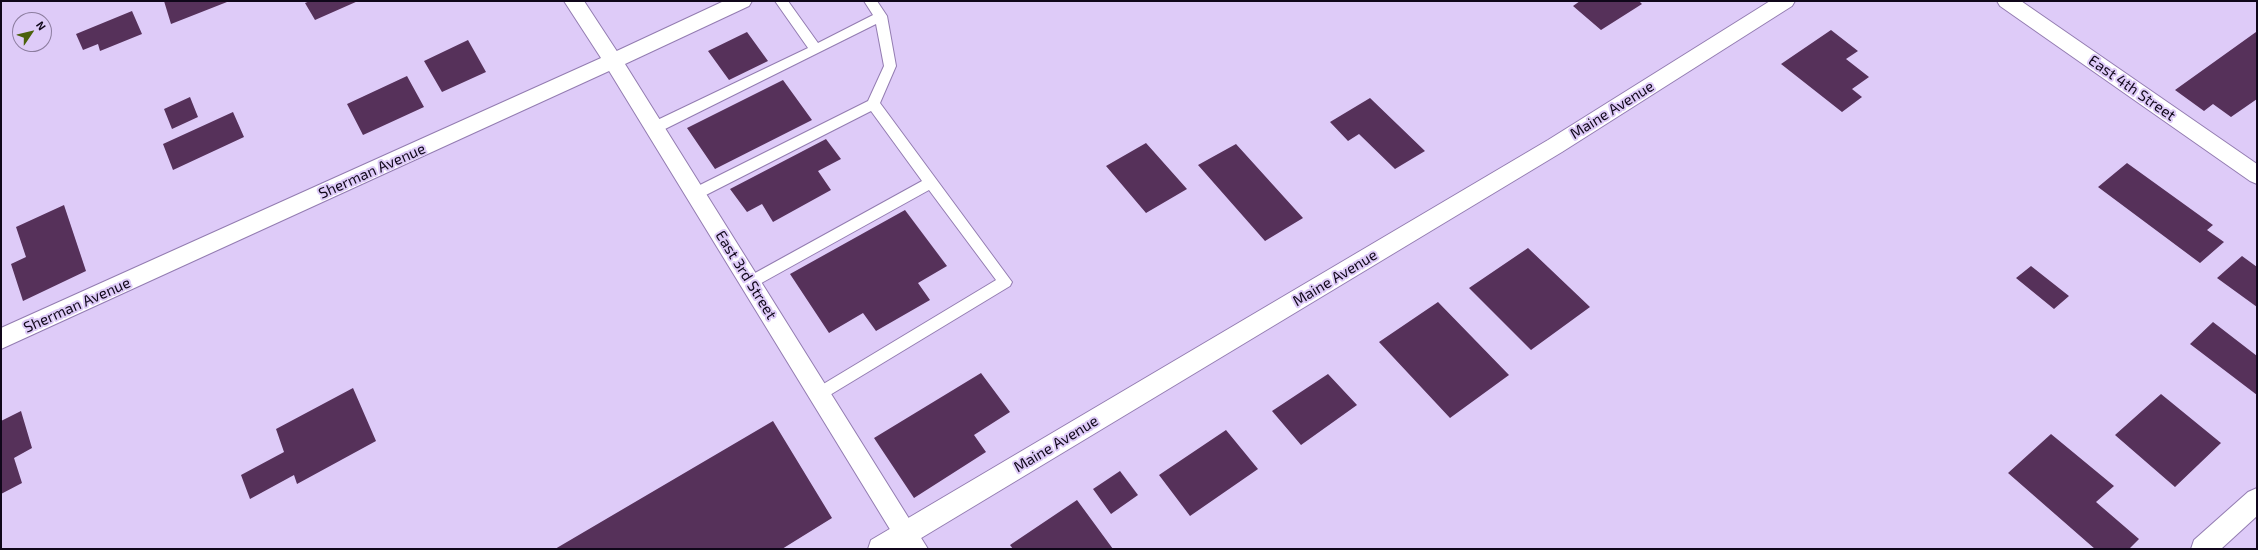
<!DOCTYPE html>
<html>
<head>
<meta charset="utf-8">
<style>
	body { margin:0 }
	#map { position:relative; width:2258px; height:550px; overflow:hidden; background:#decbf8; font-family:"Exo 2",sans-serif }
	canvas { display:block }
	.frame { position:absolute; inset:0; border:2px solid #10071a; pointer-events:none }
	.north { position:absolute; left:12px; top:12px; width:40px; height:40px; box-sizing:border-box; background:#decbf8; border:1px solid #8c7d9f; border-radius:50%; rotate:55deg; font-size:11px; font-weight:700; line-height:16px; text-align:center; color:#10071a }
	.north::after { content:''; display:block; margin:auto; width:14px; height:18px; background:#4b610b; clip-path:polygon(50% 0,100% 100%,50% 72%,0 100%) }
</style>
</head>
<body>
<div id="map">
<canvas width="2258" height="550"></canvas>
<div class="frame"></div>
<div class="north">N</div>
</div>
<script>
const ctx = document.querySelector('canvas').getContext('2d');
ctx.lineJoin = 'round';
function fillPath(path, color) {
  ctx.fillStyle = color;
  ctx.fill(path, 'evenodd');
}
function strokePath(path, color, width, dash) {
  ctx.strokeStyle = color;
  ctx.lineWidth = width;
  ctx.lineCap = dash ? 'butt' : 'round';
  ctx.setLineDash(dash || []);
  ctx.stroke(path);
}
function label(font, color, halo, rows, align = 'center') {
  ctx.font = font + ' "Exo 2",sans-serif';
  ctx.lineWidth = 4;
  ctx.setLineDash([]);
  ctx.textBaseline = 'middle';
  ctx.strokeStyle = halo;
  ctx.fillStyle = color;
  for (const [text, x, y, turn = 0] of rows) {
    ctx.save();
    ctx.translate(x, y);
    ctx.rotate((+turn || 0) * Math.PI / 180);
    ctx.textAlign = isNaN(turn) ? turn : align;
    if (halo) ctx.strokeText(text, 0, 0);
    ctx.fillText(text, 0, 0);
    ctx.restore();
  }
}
fillPath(new Path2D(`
	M 164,1 L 227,1 L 227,2 L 171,24 Z
	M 310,1 L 358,1 L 315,20 L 305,3 Z
	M 1580,1 L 1639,1 L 1642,4 L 1601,30 L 1573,6 Z
	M 132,11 L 142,34 L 100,51 L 98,44 L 83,50 L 76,34 Z
	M 1831,30 L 1858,51 L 1846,59 L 1869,77 L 1852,89 L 1862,97 L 1842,112 L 1781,64 Z
	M 747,32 L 768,61 L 729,80 L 708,51 Z
	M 2256,32 L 2257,99 L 2231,117 L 2213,104 L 2204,111 L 2175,90 Z
	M 468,40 L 486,72 L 442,92 L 424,61 Z
	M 407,76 L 424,107 L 363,135 L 347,104 Z
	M 783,80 L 812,120 L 715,169 L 687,128 Z
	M 190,97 L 198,117 L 172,129 L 164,109 Z
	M 1370,98 L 1425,151 L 1395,169 L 1359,134 L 1348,141 L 1330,122 Z
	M 233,112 L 244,137 L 173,170 L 163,144 Z
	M 826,139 L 841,159 L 818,171 L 831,190 L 773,222 L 762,204 L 747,212 L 730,189 Z
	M 1146,143 L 1187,189 L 1146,213 L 1106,166 Z
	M 1236,144 L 1303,218 L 1265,241 L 1198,165 Z
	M 2127,163 L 2213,225 L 2207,230 L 2224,242 L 2200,263 L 2098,187 Z
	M 64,205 L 86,271 L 23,301 L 11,264 L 26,257 L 16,227 Z
	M 905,210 L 947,266 L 918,283 L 930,300 L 876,331 L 863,313 L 829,333 L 790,274 Z
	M 1528,248 L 1590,307 L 1531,350 L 1469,288 Z
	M 2242,256 L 2257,267 L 2257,307 L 2217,278 Z
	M 2031,266 L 2069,296 L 2054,309 L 2016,278 Z
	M 1438,302 L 1509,375 L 1450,418 L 1379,342 Z
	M 2213,322 L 2257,356 L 2257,395 L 2190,344 Z
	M 981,373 L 1010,412 L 974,435 L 986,452 L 914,498 L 874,438 Z
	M 1328,374 L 1357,405 L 1301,445 L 1272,411 Z
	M 353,388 L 376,441 L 297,484 L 294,475 L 250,499 L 241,475 L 284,452 L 276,429 Z
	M 2161,394 L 2221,443 L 2175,487 L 2115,435 Z
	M 21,411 L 32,448 L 14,458 L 22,483 L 1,494 L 1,421 Z
	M 773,421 L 832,518 L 782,549 L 555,549 Z
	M 1226,430 L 1258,469 L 1190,516 L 1159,475 Z
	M 2051,434 L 2114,486 L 2096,502 L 2139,539 L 2129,549 L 2095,549 L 2008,473 Z
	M 1120,471 L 1138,495 L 1111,514 L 1093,489 Z
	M 1077,500 L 1113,549 L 1013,549 L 1010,545 Z`), '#56315a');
const service = new Path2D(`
	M 775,1 L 788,1 L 818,43 L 873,15 L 864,1 L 877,1 L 887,16 L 896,66 L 880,103 L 1012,282 L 1010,286 L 820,401 L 815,399 L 813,394 L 815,389 L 996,280 L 929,190 L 756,286 L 751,288 L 746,286 L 744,282 L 746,278 L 922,181 L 871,111 L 700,198 L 695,200 L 690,198 L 688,194 L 690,190 L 868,101 L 884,66 L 876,24 L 659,132 L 649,132 L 647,128 L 649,124 L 808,48 Z`);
const minor = new Path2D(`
	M 564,1 L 584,1 L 620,56 L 623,61 L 620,66 L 1,349 L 1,328 L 601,58 Z
	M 1770,1 L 1795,1 L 1792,6 L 1562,152 L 903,549 L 868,549 L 871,540 L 1548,140 Z
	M 1997,1 L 2021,1 L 2257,164 L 2257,184 L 2250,181 L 2000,6 Z
	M 2257,488 L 2257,516 L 2221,549 L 2191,549 L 2194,540 L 2248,492 Z`);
const tertiary = new Path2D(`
	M 724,1 L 752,1 L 749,6 L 625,64 L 928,549 L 902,549 L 603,61 L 606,56 Z`);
strokePath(service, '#937cb1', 2);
strokePath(minor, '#937cb1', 2);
strokePath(tertiary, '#937cb1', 2);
fillPath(service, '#fff');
fillPath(minor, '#fff');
fillPath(tertiary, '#fff');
label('15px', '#10071a', '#decbf8', [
	["East 4th Street",2132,88,35],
	["Maine Avenue",1612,110,-32],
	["Sherman Avenue",372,171,-24],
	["East 3rd Street",746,275,58],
	["Maine Avenue",1335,278,-31],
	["Sherman Avenue",77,305,-24],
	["Maine Avenue",1056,444,-31]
]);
</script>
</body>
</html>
